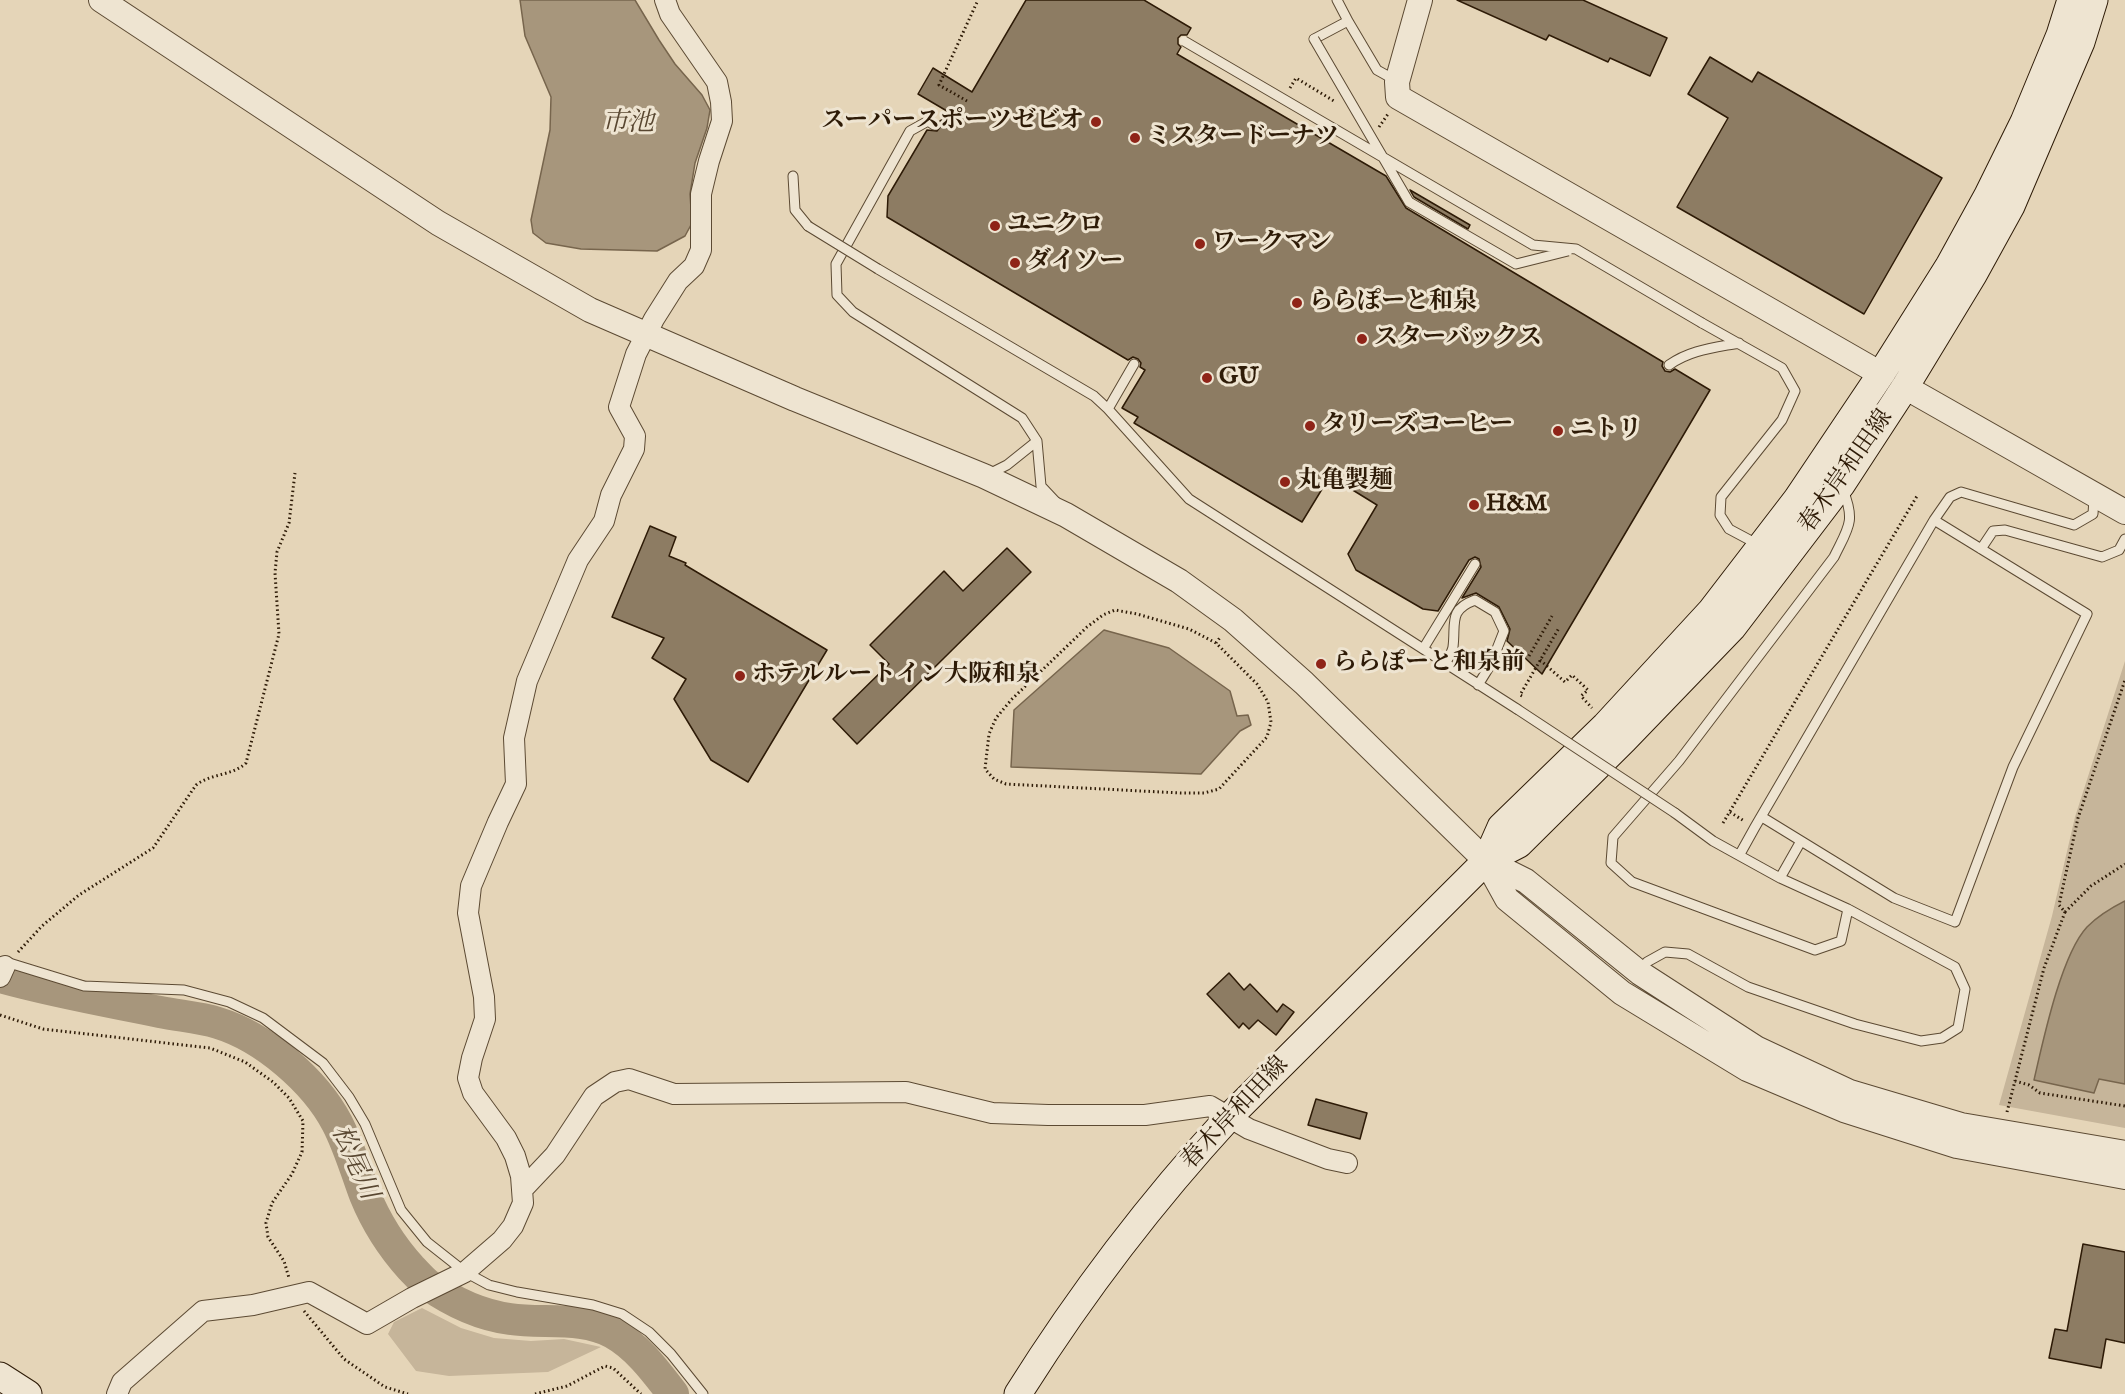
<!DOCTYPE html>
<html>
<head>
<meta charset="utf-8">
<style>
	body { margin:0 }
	canvas { display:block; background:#e5d5b8 }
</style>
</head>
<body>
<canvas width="2125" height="1394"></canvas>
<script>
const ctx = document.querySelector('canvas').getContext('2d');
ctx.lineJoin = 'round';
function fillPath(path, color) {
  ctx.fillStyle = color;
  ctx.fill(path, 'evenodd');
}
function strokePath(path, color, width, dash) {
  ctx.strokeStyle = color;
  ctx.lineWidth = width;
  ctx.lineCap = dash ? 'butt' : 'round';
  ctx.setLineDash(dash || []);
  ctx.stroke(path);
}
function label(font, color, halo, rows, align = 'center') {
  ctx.font = font + ' "IM FELL English","Noto Serif JP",serif';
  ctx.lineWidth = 6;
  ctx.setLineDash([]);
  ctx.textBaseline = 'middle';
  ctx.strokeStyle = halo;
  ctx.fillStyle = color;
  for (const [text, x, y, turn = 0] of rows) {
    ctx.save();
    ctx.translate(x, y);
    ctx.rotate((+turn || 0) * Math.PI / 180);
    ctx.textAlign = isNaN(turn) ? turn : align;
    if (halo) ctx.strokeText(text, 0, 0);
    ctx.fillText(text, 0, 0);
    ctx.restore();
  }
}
fillPath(new Path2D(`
	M 2125,661 L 2125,1128 L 1999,1105 L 2052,916 L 2075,817 Z
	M 422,1308 L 461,1328 L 494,1338 L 531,1341 L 564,1339 L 601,1347 L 548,1372 L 449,1376 L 416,1371 L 388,1334 L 394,1322 Z`), '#c6b59a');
const water = new Path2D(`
	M 520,0 L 635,0 L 659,40 L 675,64 L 702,95 L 710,110 L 707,128 L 695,163 L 690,194 L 692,223 L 685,236 L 657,251 L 581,249 L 546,243 L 533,233 L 531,220 L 550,130 L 551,97 L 525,36 Z
	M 1104,630 L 1169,648 L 1230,691 L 1237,716 L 1248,715 L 1251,725 L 1240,731 L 1201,774 L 1011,767 L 1014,710 Z
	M 2125,901 L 2125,1084 L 2099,1079 L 2094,1093 L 2034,1080 C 2043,1041 2061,955 2087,927 C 2098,916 2111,908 2125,901 Z`);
fillPath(water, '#a7967c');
strokePath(water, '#77654d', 1.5);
strokePath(new Path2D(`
	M 0,977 C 53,992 106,1001 160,1012 C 179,1016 199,1017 218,1023 C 264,1037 315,1081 337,1123 C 349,1146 356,1171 365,1195 C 376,1222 392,1247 411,1268 C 416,1273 421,1279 427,1284 C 451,1301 480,1315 510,1319 C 543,1324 582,1316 613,1333 C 638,1347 656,1372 673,1394`), '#a7967c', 32);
const building = new Path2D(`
	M 1026,0 L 1144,0 L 1191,28 L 1187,35 L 1181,35 L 1178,38 L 1178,44 L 1181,47 L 1177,54 L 1386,176 L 1406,208 L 1663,362 L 1662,366 L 1665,371 L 1670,372 L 1675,369 L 1710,390 L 1542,674 L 1507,641 L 1510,629 L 1499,607 L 1476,593 L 1462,598 L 1481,567 L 1479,559 L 1475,557 L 1469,560 L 1438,611 L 1423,609 L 1356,570 L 1348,554 L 1377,505 L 1330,476 L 1302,522 L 1134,423 L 1138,417 L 1122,408 L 1145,370 L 1140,367 L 1141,363 L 1138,359 L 1133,357 L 1128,360 L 887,217 L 888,196 L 927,130 L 937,131 L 941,126 L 940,121 L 952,114 L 918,94 L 933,68 L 972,92 Z
	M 1457,0 L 1583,0 L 1667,38 L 1650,76 L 1610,58 L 1608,62 L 1549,35 L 1546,40 Z
	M 1710,57 L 1752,82 L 1758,72 L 1942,178 L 1864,314 L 1677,207 L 1728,118 L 1688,94 Z
	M 1410,190 L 1470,225 L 1468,229 L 1414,197 Z
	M 650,526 L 676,537 L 669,556 L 686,563 L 685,565 L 827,650 L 748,782 L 711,760 L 674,699 L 686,679 L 652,658 L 664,638 L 612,617 Z
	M 1007,548 L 1031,572 L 857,744 L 833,719 L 889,664 L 870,645 L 944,571 L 963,591 Z
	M 1229,973 L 1244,990 L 1250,984 L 1277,1012 L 1283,1004 L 1294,1012 L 1276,1035 L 1258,1020 L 1249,1029 L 1243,1023 L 1239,1028 L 1207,994 Z
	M 1316,1099 L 1367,1113 L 1360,1139 L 1308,1125 Z
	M 2083,1244 L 2125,1252 L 2125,1343 L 2106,1339 L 2101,1368 L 2049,1358 L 2055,1329 L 2067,1331 Z`);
fillPath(building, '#8d7c63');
strokePath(building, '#2e1b07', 1.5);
const service = new Path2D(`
	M 1348,21 L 1377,70 L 1395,80
	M 1314,39 L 1348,21 L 1337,0
	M 934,125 L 928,121 L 910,131 L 836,264 L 837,295 L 853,312 L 1022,418 L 1037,441 L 1041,486 L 1057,503
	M 793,176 L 795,210 L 808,226
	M 878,269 L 1094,396 L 1108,409 L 1189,499 L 1517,709
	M 1702,323 L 1782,368 L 1795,391 L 1782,420 L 1721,497 L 1720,515 L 1729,529 L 1759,545
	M 1669,365 C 1690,350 1713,348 1739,343
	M 1108,409 L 1134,364
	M 987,475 L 1007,465 L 1037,441
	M 1843,490 C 1856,522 1848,528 1834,557 L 1679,761 L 1613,837 L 1611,863 L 1632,882 L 1815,950 L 1841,941 L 1848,909
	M 1934,520 L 1950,497 L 1961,492 L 2074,525 L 2093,514 L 2094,498
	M 1981,549 L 1993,531 L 2005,530 L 2102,557 L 2119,550 L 2125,539
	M 1423,649 L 1475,564
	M 1445,664 C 1448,658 1452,653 1453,647 C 1456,623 1448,610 1475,600 L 1495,612 L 1504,631 L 1491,664 L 1478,685
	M 1740,854 L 1755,827 L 1934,520 L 2087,614 L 2013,767 L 1955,922 L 1894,898 L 1762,817
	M 1780,878 L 1801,841
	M 6,962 L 84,986 L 184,990 L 229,1002 L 263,1018 L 323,1063 L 349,1097 L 365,1124 L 401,1210 L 427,1242 L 465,1272 L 489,1285 L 517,1292 L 593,1305 L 622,1314 L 649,1332 L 671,1354 L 703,1394
	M 1641,971 L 1647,962 L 1665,952 L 1688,954 L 1748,987 L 1855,1024 L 1921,1041 L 1942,1038 L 1958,1028 L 1965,989 L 1955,967 L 1848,909 L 1780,878 L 1713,841 L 1675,813`);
const minor = new Path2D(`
	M 0,977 L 5,966
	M 522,1190 L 555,1155 L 594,1096 L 615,1082 L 629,1079 L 674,1094 L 906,1092 L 992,1113 L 1048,1115 L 1145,1115 L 1210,1106 L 1249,1129 L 1328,1159 L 1347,1163
	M 117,1394 L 122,1382 L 203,1311 L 253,1305 L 309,1292 L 367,1324 L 412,1298 L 465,1272 L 502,1240 L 513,1226 L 523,1203 L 521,1176 L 515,1156 L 506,1138 L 473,1093 L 468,1078 L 472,1058 L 485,1019 L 484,997 L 468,913 L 471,886 L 498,822 L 516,784 L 514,738 L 527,681 L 578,560 L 604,521 L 611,495 L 634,449 L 635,436 L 619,407 L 636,354 L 654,319 L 678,281 L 694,266 L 701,250 L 701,194 L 709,161 L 722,121 L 721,102 L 717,82 L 670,14 L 665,0`);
const tertiary = new Path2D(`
	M 101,0 L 438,223 L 590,310 L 795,399 L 984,476 L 1066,515 L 1179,581 L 1233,620 L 1304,683 L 1486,861 L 1526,881 L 1640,973 L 1756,1048 L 1850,1092 L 1961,1125 L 2125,1153
	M 1420,0 L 1397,82 L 1398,97 L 1881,374
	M 1905,387 L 2125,512
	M 1486,861 L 1507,899 L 1622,993 L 1747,1069 L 1844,1110 L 1957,1146 L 2125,1177`);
const secondary = new Path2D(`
	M 1486,861 L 1501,827 L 1605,726 L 1711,611 L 1797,499 L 1881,374 L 1949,266 L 1988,195 L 2024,122 L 2060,35 L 2071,0
	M 0,1376 L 28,1394
	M 1018,1394 C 1080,1295 1151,1202 1230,1116 L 1486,861 L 1519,844 L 1624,740 L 1732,628 L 1841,485 L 1905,387 L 1973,275 L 2011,206 L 2081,42 L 2094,0`);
strokePath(service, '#5c4a33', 11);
strokePath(minor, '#5c4a33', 22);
strokePath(tertiary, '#5c4a33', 26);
strokePath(secondary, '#2e1b07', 29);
strokePath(new Path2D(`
	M 1290,88 L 1296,78 L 1334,101
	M 967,101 L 939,85 L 978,0
	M 1379,127 L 1388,114
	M 1216,643 L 1189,629 L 1137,614 L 1115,610 L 1103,615 L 1087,627 L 1012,699 L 996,718 L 989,734 L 985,769 L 994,779 L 1006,784 L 1180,793 L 1204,793 L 1219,789 L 1267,737 L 1271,722 L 1268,702 L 1257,684 L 1216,643 L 1221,636
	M 1529,656 L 1552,616
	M 1540,660 L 1565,682 L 1572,675 L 1588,690 L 1581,696 L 1592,708
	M 1522,696 L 1520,695 L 1559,628
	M 1730,812 L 1744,821
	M 1723,823 L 1917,496
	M 2065,912 L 2091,886 L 2125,864
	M 18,952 L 42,926 L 79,895 L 153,848 L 196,785 C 212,773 232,776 246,763 L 279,634 L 275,573 L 277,552 L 289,523 L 295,473
	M 0,1015 L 43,1029 L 210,1048 L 245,1062 L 273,1082 L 289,1098 L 303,1121 L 302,1152 L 292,1174 L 272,1203 L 266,1223 L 268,1237 L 284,1261 L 289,1278
	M 2015,1081 L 2029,1085 L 2040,1093 L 2125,1106
	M 2007,1112 L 2044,968 L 2065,912 L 2059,905 L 2078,818 L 2125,680
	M 304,1311 L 344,1359 L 385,1387 L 408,1394
	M 535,1394 L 567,1386 L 605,1366 L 613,1368 L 641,1394`), '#2e1b07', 3, [1.5, 3]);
strokePath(service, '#eee4d1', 9);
strokePath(minor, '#eee4d1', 20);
strokePath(tertiary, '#eee4d1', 24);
strokePath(secondary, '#eee4d1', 27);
const serviceBridge = new Path2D(`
	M 1314,39 L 1409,202 L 1516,264 L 1568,251
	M 1184,41 L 1533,245 L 1576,249 L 1702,323
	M 808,226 L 878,269
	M 1517,709 L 1675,813`);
strokePath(serviceBridge, '#5c4a33', 11, []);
strokePath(serviceBridge, '#eee4d1', 9);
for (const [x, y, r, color] of [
	[1096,122,6,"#8f2418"],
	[1135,138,6,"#8f2418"],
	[995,226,6,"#8f2418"],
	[1200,244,6,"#8f2418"],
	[1015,263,6,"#8f2418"],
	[1297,303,6,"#8f2418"],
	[1362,339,6,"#8f2418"],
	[1207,378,6,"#8f2418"],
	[1310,426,6,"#8f2418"],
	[1558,431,6,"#8f2418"],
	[1285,482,6,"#8f2418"],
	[1474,505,6,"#8f2418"],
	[1321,664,6,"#8f2418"],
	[740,676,6,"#8f2418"]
]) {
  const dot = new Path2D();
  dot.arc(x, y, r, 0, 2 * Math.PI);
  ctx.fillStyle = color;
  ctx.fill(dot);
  strokePath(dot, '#eee4d1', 2);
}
label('bold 24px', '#2e1b07', '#eee4d1', [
	["スーパースポーツゼビオ",1084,122,"right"],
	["ミスタードーナツ",1147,138],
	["ユニクロ",1007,226],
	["ワークマン",1212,244],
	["ダイソー",1027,263],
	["ららぽーと和泉",1309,303],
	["スターバックス",1374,339],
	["GU",1219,378],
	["タリーズコーヒー",1322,426],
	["ニトリ",1570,431],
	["丸亀製麺",1297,482],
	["H&M",1486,505],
	["ららぽーと和泉前",1333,664],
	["ホテルルートイン大阪和泉",752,676]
], 'left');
label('24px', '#2e1b07', '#eee4d1', [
	["春木岸和田線",1847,472,-55],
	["春木岸和田線",1236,1114,-47]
]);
label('italic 26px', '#584630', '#eee4d1', [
	["市池",628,125],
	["松尾川",353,1163,66]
]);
</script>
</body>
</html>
